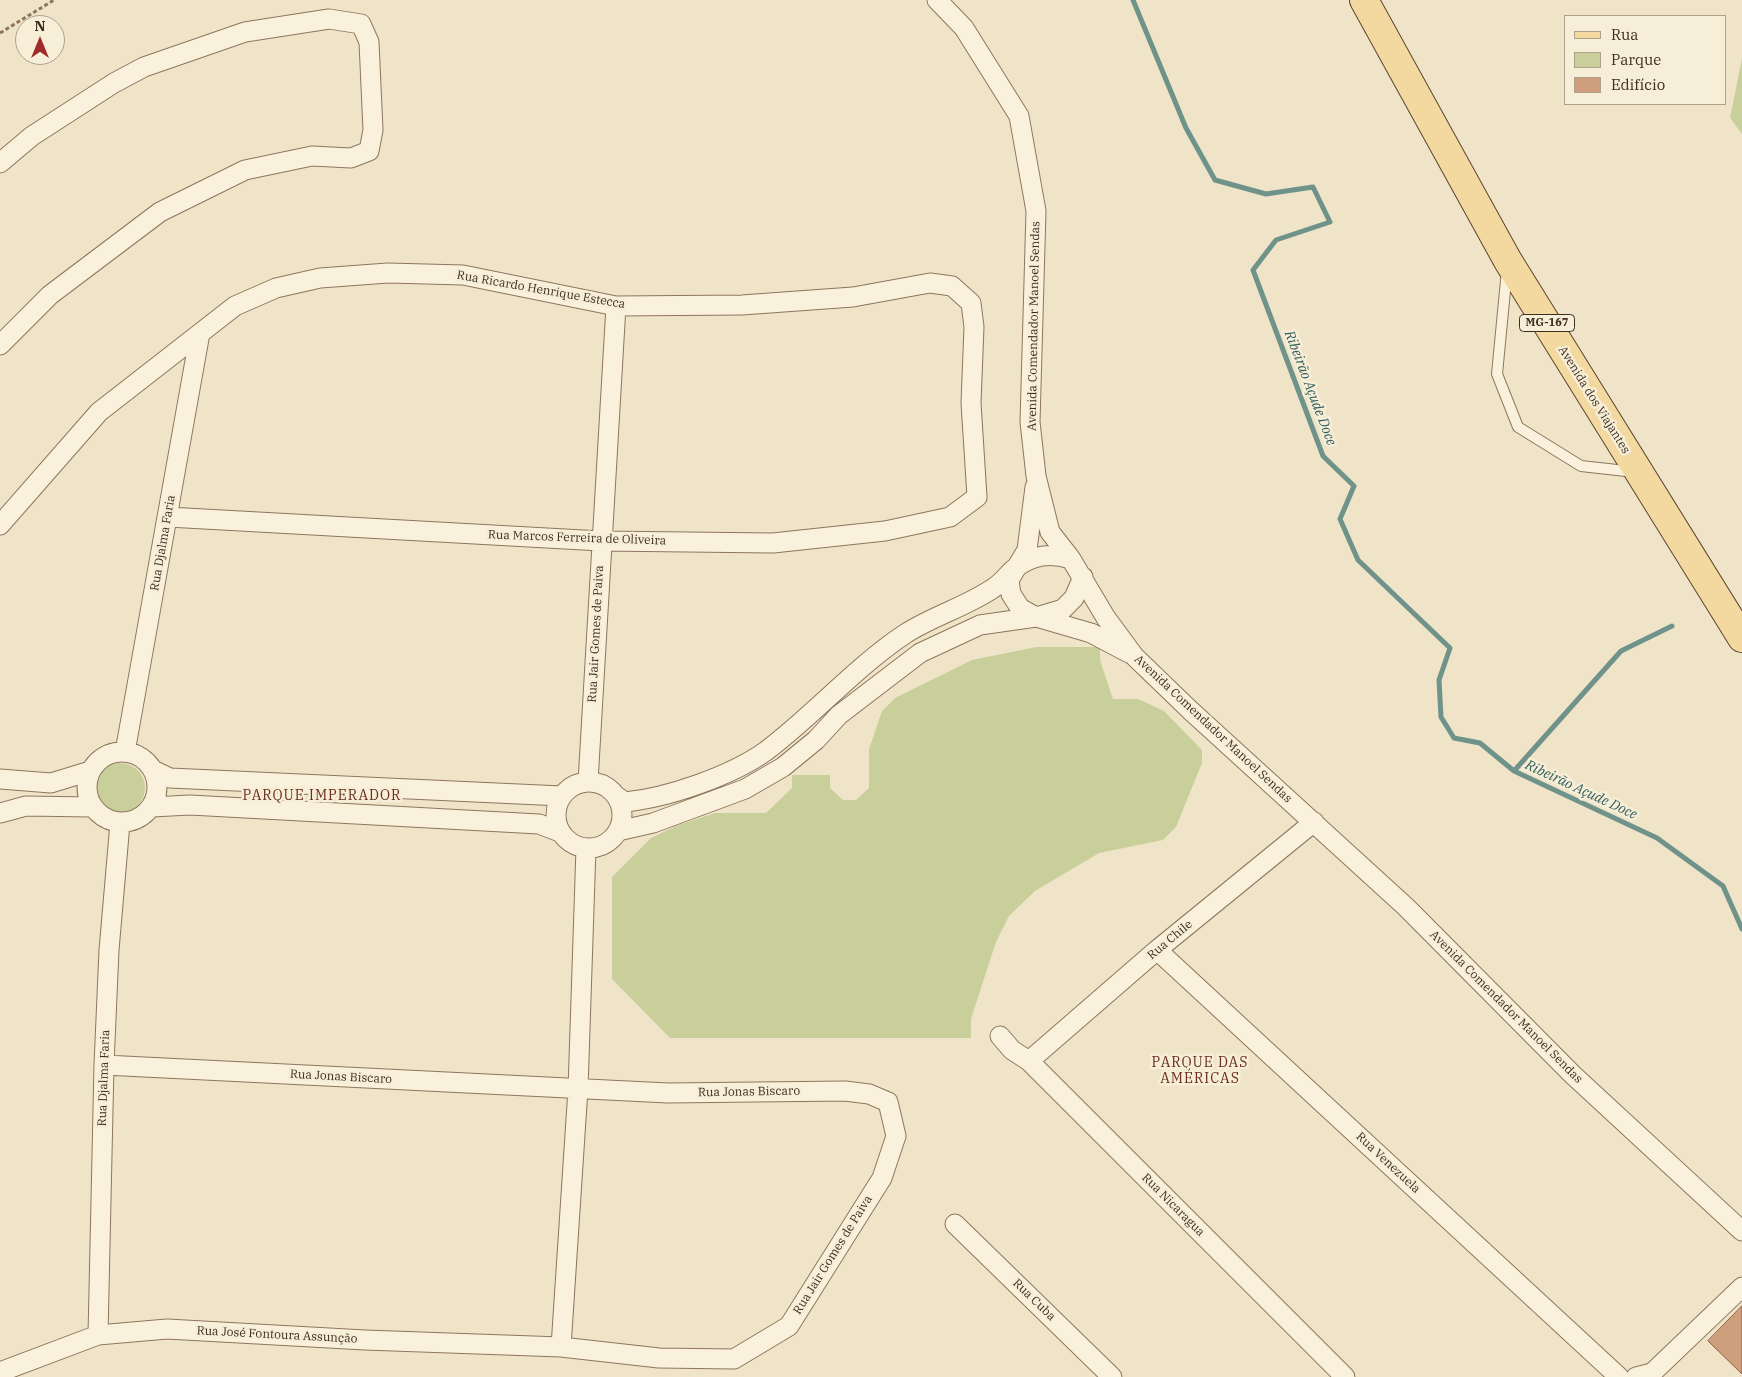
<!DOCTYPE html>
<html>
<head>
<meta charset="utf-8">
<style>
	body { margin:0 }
	#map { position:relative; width:1742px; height:1377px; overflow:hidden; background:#f0e4c8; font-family:"IBM Plex Serif",serif }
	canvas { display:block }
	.legend { position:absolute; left:1564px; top:15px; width:162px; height:90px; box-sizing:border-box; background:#f7eed8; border:1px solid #ada18e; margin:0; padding:6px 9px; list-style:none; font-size:15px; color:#3d2e20 }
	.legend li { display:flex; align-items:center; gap:10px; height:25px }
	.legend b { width:25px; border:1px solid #ada18e }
	.north { position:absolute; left:15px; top:15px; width:50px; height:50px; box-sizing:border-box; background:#f7eed8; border:1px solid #ada18e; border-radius:50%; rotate:0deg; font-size:14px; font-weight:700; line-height:20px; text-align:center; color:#3d2e20 }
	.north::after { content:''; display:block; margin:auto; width:18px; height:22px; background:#9e2a2b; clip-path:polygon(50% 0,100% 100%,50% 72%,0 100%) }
</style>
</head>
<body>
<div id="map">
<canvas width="1742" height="1377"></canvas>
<ul class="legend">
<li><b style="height:6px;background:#f3d9a0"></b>Rua</li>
<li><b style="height:14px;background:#c9cf9b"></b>Parque</li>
<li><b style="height:14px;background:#cf9f7d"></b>Edifício</li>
</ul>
<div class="north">N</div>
</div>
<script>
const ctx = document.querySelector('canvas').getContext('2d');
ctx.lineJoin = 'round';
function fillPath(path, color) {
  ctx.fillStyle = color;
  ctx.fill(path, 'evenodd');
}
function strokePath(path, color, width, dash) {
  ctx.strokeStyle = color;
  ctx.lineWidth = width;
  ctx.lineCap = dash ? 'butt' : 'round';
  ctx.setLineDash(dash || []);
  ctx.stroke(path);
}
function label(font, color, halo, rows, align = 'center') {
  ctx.font = font + ' "IBM Plex Serif",serif';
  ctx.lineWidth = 5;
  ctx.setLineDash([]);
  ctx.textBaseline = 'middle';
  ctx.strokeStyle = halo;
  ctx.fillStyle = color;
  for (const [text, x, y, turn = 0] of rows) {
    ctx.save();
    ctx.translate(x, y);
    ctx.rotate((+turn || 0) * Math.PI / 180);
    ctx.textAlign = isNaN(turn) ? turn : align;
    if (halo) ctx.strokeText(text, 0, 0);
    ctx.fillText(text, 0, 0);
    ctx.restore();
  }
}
fillPath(new Path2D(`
	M 1742,58 L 1742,134 L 1730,118 Z
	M 1036,647 L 1100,647 L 1100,660 L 1113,699 L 1138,699 L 1164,711 L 1202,750 L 1202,763 L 1176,827 L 1163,840 L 1099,853 L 1035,891 L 1009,916 L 996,942 L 971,1019 L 971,1038 L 670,1038 L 612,979 L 612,877 L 651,838 L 676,826 L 715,813 L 766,813 L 792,788 L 792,775 L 830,775 L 830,788 L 843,800 L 856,800 L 869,788 L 869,749 L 882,711 L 895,698 L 972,660 Z
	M95 788a25 25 0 1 1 50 0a25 25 0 1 1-50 0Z`), '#c9cf9b');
strokePath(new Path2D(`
	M 1133,0 L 1186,128 L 1215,180 L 1266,194 L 1313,187 L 1330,222 L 1276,240 L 1253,270 L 1323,456 L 1354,486 L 1340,519 L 1358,560 L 1450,648 L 1439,680 L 1441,717 L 1454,738 L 1480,743 L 1514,771 L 1657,838 L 1723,886 L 1742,929
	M 1514,771 L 1621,651 L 1672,626`), '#6f938a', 5);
const building = new Path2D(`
	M 1742,1306 L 1742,1374 L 1708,1341 Z`);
fillPath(building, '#cf9f7d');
strokePath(building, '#8d5f41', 1);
const service = new Path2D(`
	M 1507,270 L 1497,374 L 1518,427 L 1581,466 L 1635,472`);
const minor = new Path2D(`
	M 937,0 L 964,28 L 1019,116 L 1036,211 L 1030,422 L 1036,476 L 1050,532 L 1071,559 L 1106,618 L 1134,656 L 1191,711 L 1406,907 L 1573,1075 L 1742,1231
	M 0,163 L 32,136 L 114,83 L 144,67 L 245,32 L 329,19 L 361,24 L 369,42 L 373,130 L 369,151 L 351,158 L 312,156 L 245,170 L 160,212 L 50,295 L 0,345
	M 1035,487 L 1027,550 L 1009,580 L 1011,594 L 1020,608 L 1036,617 L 1091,633 L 1129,653
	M 0,525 L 99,412 L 235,306 L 276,288 L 320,278 L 388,273 L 463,275 L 616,306 L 742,305 L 853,297 L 930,283 L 952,286 L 971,303 L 974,327 L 971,403 L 977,497 L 950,517 L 885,531 L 773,543 L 601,541 L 168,517
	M 125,752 L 200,333
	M87 787a35 35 0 1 1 70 0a35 35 0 1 1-70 0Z
	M 153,770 L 170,778 L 562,796
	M 0,779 L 51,783 L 90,771
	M 588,782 L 616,306
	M556 815a33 33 0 1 1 66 0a33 33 0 1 1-66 0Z
	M 616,796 L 625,802 C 667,798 731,776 766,751 C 814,715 854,668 905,634 C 933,616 965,607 992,589 C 1001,584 1007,575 1014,569 C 1032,555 1050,552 1071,559
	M 152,807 L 190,805 L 539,824 L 560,832
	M 0,813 L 26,806 L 92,807
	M 618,831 L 653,823 L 745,789 L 783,767 L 816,740 L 839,715 L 920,653 L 980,625 L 1036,617 L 1063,609 L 1074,598 L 1083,577
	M 1157,950 L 1619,1377
	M 1000,1036 L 1012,1050 L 1029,1061 L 1345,1377
	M 1029,1061 L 1157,950 L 1314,822
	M 955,1224 L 1112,1377
	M 98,1335 L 104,1065 L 109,950 L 120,823
	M 561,1347 L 578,1089 L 586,848
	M 0,1372 L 98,1335 L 167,1329 L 365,1340 L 561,1347 L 659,1358 L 734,1359 L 789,1326 L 882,1178 L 896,1136 L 888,1102 L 869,1094 L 845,1091 L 668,1093 L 104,1065
	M 1636,1377 L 1652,1373 L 1742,1287`);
const primary = new Path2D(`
	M 1364,0 L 1508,261 L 1742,638`);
strokePath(service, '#8d765c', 12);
strokePath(minor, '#8d765c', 21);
strokePath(primary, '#5b4430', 30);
strokePath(new Path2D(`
	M 0,33 L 54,0`), '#8d765c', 3, [4, 2.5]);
strokePath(service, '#faf1dc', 10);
strokePath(minor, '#faf1dc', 19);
strokePath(primary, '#f3d9a0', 28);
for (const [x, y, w] of [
	[1547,323,55]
]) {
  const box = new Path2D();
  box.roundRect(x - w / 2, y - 8.5, w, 17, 4);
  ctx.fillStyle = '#f7eed8';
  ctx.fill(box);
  strokePath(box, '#3d2e20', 1);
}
label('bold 11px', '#3d2e20', null, [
	["MG-167",1547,323]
]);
label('12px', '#3d2e20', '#f7eed8', [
	["Rua Ricardo Henrique Estecca",541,290,10],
	["Avenida Comendador Manoel Sendas",1034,326,-89],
	["Avenida dos Viajantes",1594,400,58],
	["Rua Marcos Ferreira de Oliveira",577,538,2],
	["Rua Djalma Faria",163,543,-80],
	["Rua Jair Gomes de Paiva",596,634,-87],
	["Avenida Comendador Manoel Sendas",1213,729,43],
	["Rua Chile",1170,940,-40],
	["Avenida Comendador Manoel Sendas",1506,1007,45],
	["Rua Jonas Biscaro",341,1077,3],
	["Rua Djalma Faria",104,1078,-88],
	["Rua Jonas Biscaro",749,1092,-1],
	["Rua Venezuela",1388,1163,43],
	["Rua Nicaragua",1173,1205,45],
	["Rua Jair Gomes de Paiva",833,1255,-58],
	["Rua Cuba",1034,1300,44],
	["Rua José Fontoura Assunção",277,1335,3]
]);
label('italic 14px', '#2f5d5a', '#f7eed8', [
	["Ribeirão Açude Doce",1310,388,69],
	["Ribeirão Açude Doce",1581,790,25]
]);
ctx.letterSpacing = '1px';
label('14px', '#6b2e1e', '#f7eed8', [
	["PARQUE IMPERADOR",322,796],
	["PARQUE DAS",1200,1063],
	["AMÉRICAS",1200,1079]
]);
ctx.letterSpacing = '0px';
</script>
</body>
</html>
